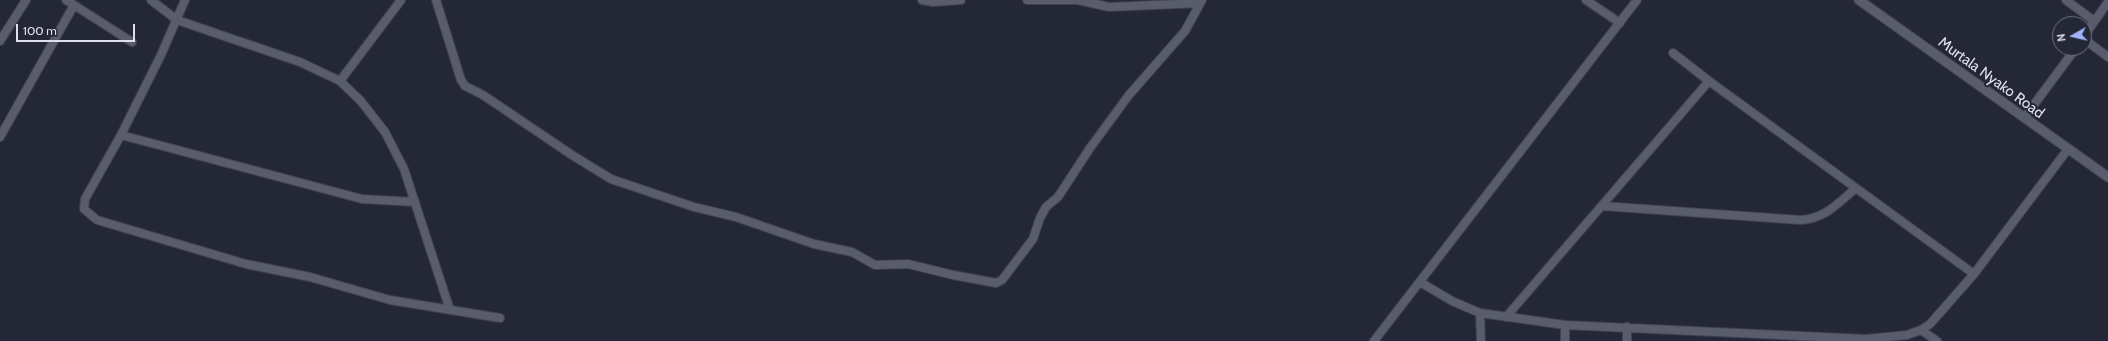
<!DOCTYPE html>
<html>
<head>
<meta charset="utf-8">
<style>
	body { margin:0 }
	#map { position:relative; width:2108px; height:341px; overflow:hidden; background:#242736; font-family:Cabin,sans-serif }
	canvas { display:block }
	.north { position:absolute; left:2052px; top:16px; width:40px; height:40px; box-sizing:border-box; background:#242736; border:1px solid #6e717e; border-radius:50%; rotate:262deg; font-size:11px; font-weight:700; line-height:16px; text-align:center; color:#dde0ea }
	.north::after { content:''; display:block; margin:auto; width:14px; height:18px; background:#a1b2fd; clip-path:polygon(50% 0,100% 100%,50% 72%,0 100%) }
	.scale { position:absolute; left:16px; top:24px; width:119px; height:18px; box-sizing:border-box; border:2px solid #dde0ea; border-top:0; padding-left:5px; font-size:12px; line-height:14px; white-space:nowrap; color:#dde0ea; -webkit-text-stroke:3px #242736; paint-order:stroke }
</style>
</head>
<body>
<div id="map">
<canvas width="2108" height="341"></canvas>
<div class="north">N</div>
<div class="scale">100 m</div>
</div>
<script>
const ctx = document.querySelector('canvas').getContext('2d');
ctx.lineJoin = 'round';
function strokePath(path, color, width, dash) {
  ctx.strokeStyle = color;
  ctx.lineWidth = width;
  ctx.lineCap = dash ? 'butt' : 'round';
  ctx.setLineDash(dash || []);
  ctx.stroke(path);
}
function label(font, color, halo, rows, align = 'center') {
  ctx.font = font + ' Cabin,sans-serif';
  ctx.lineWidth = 4;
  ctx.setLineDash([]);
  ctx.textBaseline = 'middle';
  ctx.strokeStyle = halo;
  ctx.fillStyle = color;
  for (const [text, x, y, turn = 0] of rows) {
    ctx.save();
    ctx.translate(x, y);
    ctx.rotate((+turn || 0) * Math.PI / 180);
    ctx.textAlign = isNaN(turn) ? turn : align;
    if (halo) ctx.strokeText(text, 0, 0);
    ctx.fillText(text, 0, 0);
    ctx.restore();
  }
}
const minor = new Path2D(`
	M 66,0 L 132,42
	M 151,0 L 177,20 L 300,62 L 340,81 L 360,100 L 385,132 L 404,169 L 450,310
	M 185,0 L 161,55 L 121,135 L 362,199 L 415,202
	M 436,0 L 461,80 L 465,86 L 483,95 L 572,155 L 611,179 L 694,207 L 736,217 L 814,244 L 852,252 L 875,265 L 908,264 L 953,275 L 996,283 L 1002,280 L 1033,239 L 1040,218 L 1046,207 L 1058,197 L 1090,148 L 1129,95 L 1185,31 L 1202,0
	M 922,0 L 933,2 L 961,0
	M 1027,0 L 1078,0 L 1109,7 L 1200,3
	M 1586,0 L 1620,23
	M 2066,0 L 2094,21
	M 2084,36 L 2108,2
	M 2084,39 L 2108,57
	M 0,41 L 26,0
	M 1673,53 L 1709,81 L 1974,274
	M 340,81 L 401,0
	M 2024,118 L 2076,48
	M 121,135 L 85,199 L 84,209 L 97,220 L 246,264 L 310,277 L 390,300 L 500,318
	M 0,137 L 74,5
	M 1602,206 L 1800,220 C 1825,219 1838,203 1856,188
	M 1420,282 L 1452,301 L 1480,313 L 1565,325 L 1866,339 L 1907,335 L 1921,330 L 1930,324 L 1974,274 L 2068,149
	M 1480,313 L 1481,341
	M 1506,317 L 1709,81
	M 1627,327 L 1627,341
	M 1921,330 L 1937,341
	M 1374,341 L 1637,0
	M 1565,341 L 1565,325`);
const tertiary = new Path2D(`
	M 1859,0 L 2108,177`);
strokePath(minor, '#3f424e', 10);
strokePath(tertiary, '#3f424e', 11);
strokePath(minor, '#585c6d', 8);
strokePath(tertiary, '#585c6d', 9);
label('15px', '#dde0ea', '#242736', [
	["Murtala Nyako Road",1991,78,36]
]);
</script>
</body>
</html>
